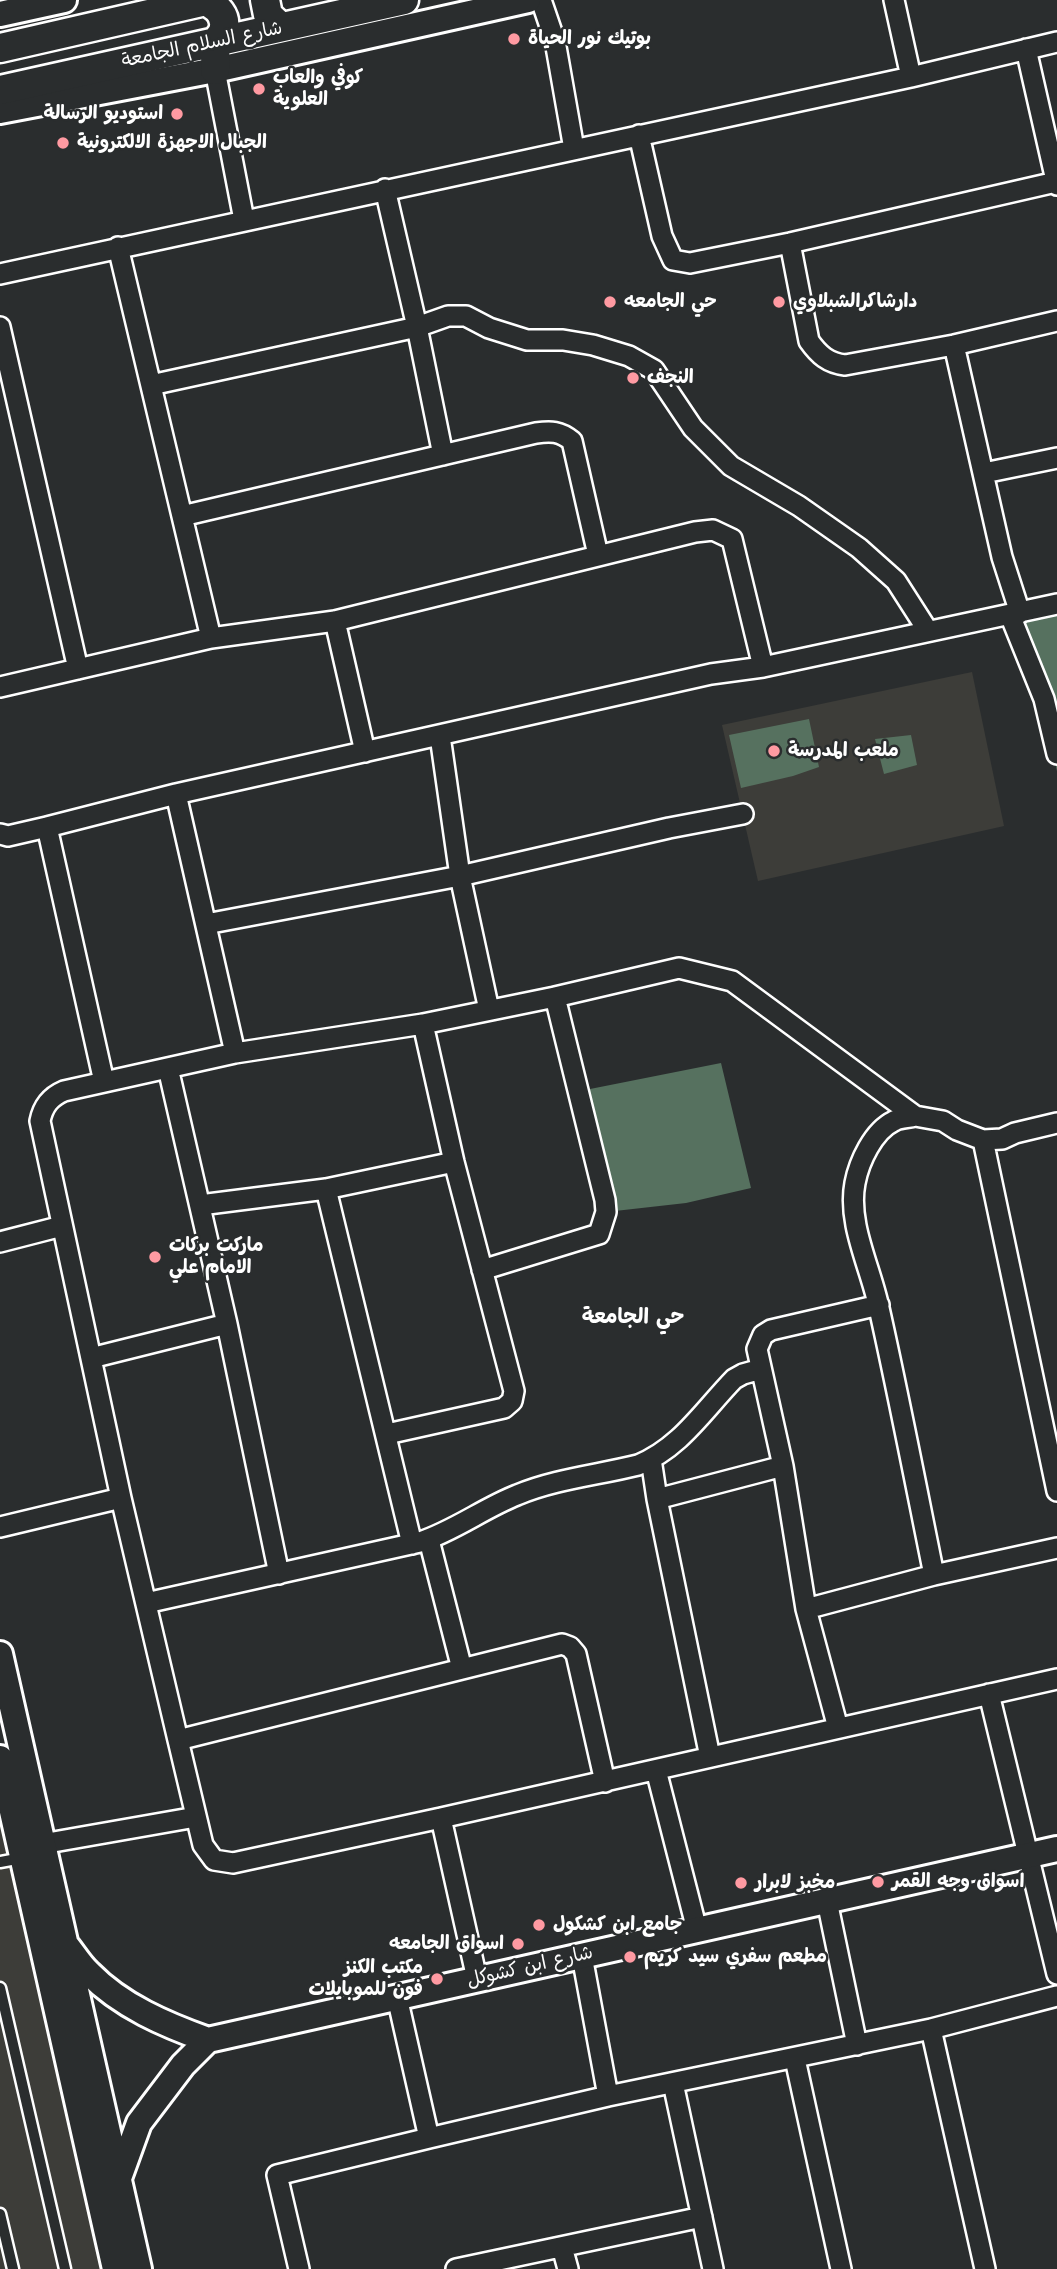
<!DOCTYPE html>
<html>
<head>
<meta charset="utf-8">
<style>
	body { margin:0 }
	canvas { display:block; background:#2a2d2e }
</style>
</head>
<body>
<canvas width="1057" height="2269"></canvas>
<script>
const ctx = document.querySelector('canvas').getContext('2d');
ctx.lineJoin = 'round';
function fillPath(path, color) {
  ctx.fillStyle = color;
  ctx.fill(path, 'evenodd');
}
function strokePath(path, color, width, dash) {
  ctx.strokeStyle = color;
  ctx.lineWidth = width;
  ctx.lineCap = dash ? 'butt' : 'round';
  ctx.setLineDash(dash || []);
  ctx.stroke(path);
}
function label(font, color, halo, rows, align = 'center') {
  ctx.font = font + ' "Shantell Sans","Playpen Sans Arabic",sans-serif';
  ctx.lineWidth = 5;
  ctx.setLineDash([]);
  ctx.textBaseline = 'middle';
  ctx.strokeStyle = halo;
  ctx.fillStyle = color;
  for (const [text, x, y, turn = 0] of rows) {
    ctx.save();
    ctx.translate(x, y);
    ctx.rotate((+turn || 0) * Math.PI / 180);
    ctx.textAlign = isNaN(turn) ? turn : align;
    if (halo) ctx.strokeText(text, 0, 0);
    ctx.fillText(text, 0, 0);
    ctx.restore();
  }
}
fillPath(new Path2D(`
	M 972,672 L 1004,826 L 758,881 L 722,725 Z
	M 0,1784 L 109,2269 L 0,2269 Z`), '#3d3d39');
fillPath(new Path2D(`
	M 1057,604 L 1057,771 L 1020,613 Z
	M 809,719 L 819,767 L 793,776 L 741,788 L 729,735 Z
	M 911,735 L 917,765 L 884,774 L 875,739 Z
	M 721,1063 L 751,1188 L 686,1203 L 606,1212 L 580,1091 Z`), '#56715f');
const service = new Path2D(`
	M 0,1862 L 22,1858
	M 0,1988 L 65,2269
	M 0,2214 L 13,2269`);
const minor = new Path2D(`
	M 541,0 L 555,41 L 574,149
	M 894,0 L 911,77
	M 1026,49 L 1057,185
	M 215,70 L 244,220
	M 639,135 L 662,236 L 673,260 L 690,263 L 790,243 L 1056,182
	M 385,189 L 417,327 L 443,455
	M 790,243 L 809,341 C 819,355 828,363 845,365 L 954,345 L 1057,321
	M 118,247 L 211,638
	M 0,274 L 911,77 L 1057,42
	M 0,327 L 78,669
	M 954,345 L 1002,557 L 1020,613
	M 151,385 L 417,327 L 448,316 L 466,316 L 489,328 L 527,340 L 563,340 L 593,345 L 629,356 L 654,370 L 693,428 L 731,466 L 799,506 L 859,548 L 896,581 L 928,631
	M 984,473 L 1057,458
	M 182,516 L 536,433 C 551,431 560,431 572,441 L 598,555
	M 1010,615 L 1044,699 L 1057,754
	M 335,621 L 365,752
	M 0,687 L 211,638 L 335,621 L 695,532 L 713,530 L 732,539 L 763,667
	M 440,736 L 460,876 L 489,1010
	M 176,794 L 235,1053
	M 47,827 L 176,794 L 711,674 L 763,667 L 1057,604
	M 0,834 L 8,836 L 47,827 L 104,1082
	M 206,924 L 460,876 L 669,828 L 743,814
	M 168,1068 L 227,1324 L 279,1574
	M 915,1116 C 908,1118 899,1118 894,1121 C 873,1131 859,1162 855,1183 C 847,1224 871,1268 879,1308 C 899,1397 916,1486 934,1575
	M 1057,1123 L 1015,1133 L 1002,1139 L 983,1140 L 957,1130 L 943,1121 L 915,1116 L 732,981 L 679,968 L 555,997 L 423,1024 L 235,1053 L 64,1091 C 50,1097 43,1106 40,1121 L 121,1498 L 178,1740 L 203,1845 L 214,1860 L 233,1863 L 441,1818 L 1057,1679
	M 983,1140 L 1057,1491
	M 326,1189 L 412,1544
	M 200,1205 L 326,1189 L 454,1162
	M 0,1242 L 62,1226
	M 482,1270 L 599,1234 L 606,1212 L 605,1200 L 555,997
	M 91,1358 L 227,1324
	M 387,1434 L 504,1408 L 512,1401 L 514,1391 L 454,1162 L 423,1024
	M 651,1459 L 657,1499 L 710,1757
	M 657,1499 L 783,1466
	M 0,1527 L 121,1498
	M 429,1540 L 462,1669
	M 146,1603 L 420,1542 C 454,1531 484,1508 517,1495 C 555,1479 598,1475 638,1465 C 680,1448 703,1411 734,1379 L 743,1374 L 761,1369
	M 806,1609 L 934,1575 L 1057,1548
	M 989,1694 L 1057,1974
	M 838,1728 L 806,1609 L 783,1466 L 757,1349 L 763,1335 L 771,1330 L 879,1305
	M 178,1740 L 562,1644 L 570,1647 L 576,1654 L 605,1782
	M 656,1770 L 697,1930
	M 441,1818 L 477,1979
	M 42,1844 L 196,1817
	M 827,1901 L 857,2045
	M 582,1956 L 608,2096
	M 397,1997 L 429,2138 L 608,2096 L 931,2029 L 1057,1996
	M 931,2029 L 985,2269
	M 795,2059 L 841,2269
	M 673,2083 L 713,2269
	M 562,2247 L 568,2269
	M 299,2269 L 277,2175 L 429,2138
	M 456,2269 L 702,2217`);
const tertiary = new Path2D(`
	M 0,14 L 64,0
	M 0,111 L 215,70 L 528,0
	M 0,1654 L 139,2269
	M 0,1758 L 115,2269
	M 68,1947 C 75,1956 81,1966 89,1973 C 121,2006 166,2025 208,2040
	M 208,2040 L 1057,1849
	M 118,2181 L 139,2123 L 183,2065 L 208,2040`);
const secondary = new Path2D(`
	M 265,0 L 268,15 L 281,27
	M 205,1 C 217,6 228,16 223,31 C 222,35 218,38 217,41 C 214,49 216,61 215,70
	M 0,48 L 210,0
	M 0,90 L 404,0`);
strokePath(service, '#fff', 15);
strokePath(minor, '#fff', 24);
strokePath(tertiary, '#fff', 30);
strokePath(secondary, '#fff', 33);
strokePath(service, '#2a2d2e', 10);
strokePath(minor, '#2a2d2e', 19);
strokePath(tertiary, '#2a2d2e', 24);
strokePath(secondary, '#2a2d2e', 28);
for (const [x, y, r, color] of [
	[514,39,7,"#ff9aa2"],
	[259,89,7,"#ff9aa2"],
	[177,114,7,"#ff9aa2"],
	[63,143,7,"#ff9aa2"],
	[610,302,7,"#ff9aa2"],
	[779,302,7,"#ff9aa2"],
	[633,378,7,"#ff9aa2"],
	[774,751,7,"#ff9aa2"],
	[155,1257,7,"#ff9aa2"],
	[878,1882,7,"#ff9aa2"],
	[741,1883,7,"#ff9aa2"],
	[539,1925,7,"#ff9aa2"],
	[518,1944,7,"#ff9aa2"],
	[630,1957,7,"#ff9aa2"],
	[437,1979,7,"#ff9aa2"]
]) {
  const dot = new Path2D();
  dot.arc(x, y, r, 0, 2 * Math.PI);
  ctx.fillStyle = color;
  ctx.fill(dot);
  strokePath(dot, '#2a2d2e', 2.5);
}
label('bold 19px', '#fff', '#2a2d2e', [
	["بوتيك نور الحياة",528,39],
	["كوفي والعاب",273,78],
	["العلوية",273,100],
	["استوديو الرسالة",163,114,"right"],
	["الجبال الاجهزة الالكترونية",77,143],
	["حي الجامعه",624,302],
	["دارشاكرالشبلاوي",793,302],
	["النجف",647,378],
	["ملعب المدرسة",788,751],
	["ماركت بركات",169,1246],
	["الامام علي",169,1268],
	["اسواق وجه القمر",892,1882],
	["مخبز لابرار",755,1883],
	["جامع ابن كشكول",553,1925],
	["اسواق الجامعه",504,1944,"right"],
	["مطعم سفري سيد كريم",644,1957],
	["مكتب الكنز",423,1968,"right"],
	["فون للموبايلات",423,1990,"right"]
], 'left');
label('19px', '#fff', '#2a2d2e', [
	["شارع السلام الجامعة",202,45,-12],
	["شارع ابن كشوكل",530,1967,-13]
]);
label('bold 21px', '#fff', '#2a2d2e', [
	["حي الجامعة",633,1318]
]);
</script>
</body>
</html>
